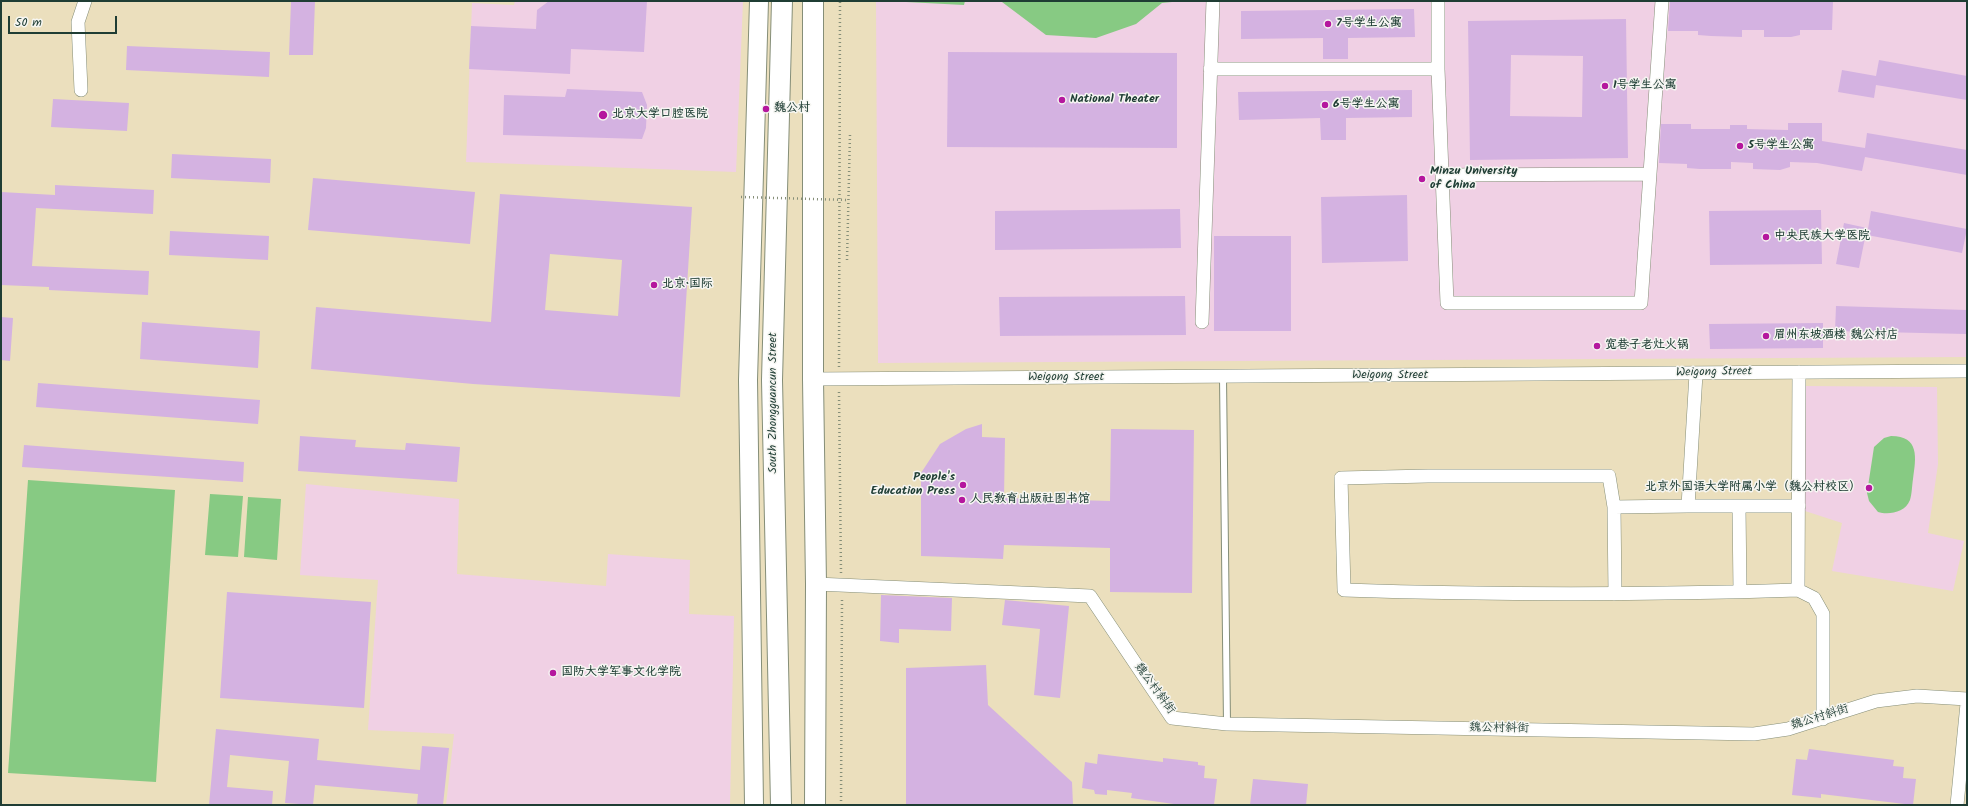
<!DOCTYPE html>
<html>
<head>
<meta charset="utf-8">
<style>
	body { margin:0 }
	#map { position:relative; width:1968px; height:806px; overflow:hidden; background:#ebdfbd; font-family:Kalam,sans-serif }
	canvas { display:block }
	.frame { position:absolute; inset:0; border:2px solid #1f3d34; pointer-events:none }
	.scale { position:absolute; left:8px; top:16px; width:109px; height:18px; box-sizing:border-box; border:2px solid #1f3d34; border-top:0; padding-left:5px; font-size:12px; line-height:14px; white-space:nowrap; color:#1f3d34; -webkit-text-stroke:3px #f6f6f2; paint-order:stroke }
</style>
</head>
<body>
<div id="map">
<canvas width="1968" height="806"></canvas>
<div class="frame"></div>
<div class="scale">50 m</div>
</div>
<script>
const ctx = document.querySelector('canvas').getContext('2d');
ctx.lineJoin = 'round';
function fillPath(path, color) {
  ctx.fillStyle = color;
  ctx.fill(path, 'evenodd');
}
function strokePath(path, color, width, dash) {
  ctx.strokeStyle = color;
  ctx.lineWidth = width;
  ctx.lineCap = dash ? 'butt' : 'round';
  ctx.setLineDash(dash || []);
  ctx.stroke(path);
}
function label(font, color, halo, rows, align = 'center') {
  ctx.font = font + ' Kalam,"LXGW WenKai TC",sans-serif';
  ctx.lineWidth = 3;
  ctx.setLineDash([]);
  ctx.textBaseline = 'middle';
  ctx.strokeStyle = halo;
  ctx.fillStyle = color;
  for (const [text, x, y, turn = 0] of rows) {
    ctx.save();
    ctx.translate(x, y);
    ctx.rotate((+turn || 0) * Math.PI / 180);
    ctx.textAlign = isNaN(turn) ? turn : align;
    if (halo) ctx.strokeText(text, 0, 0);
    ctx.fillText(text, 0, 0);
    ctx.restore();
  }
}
fillPath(new Path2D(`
	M 515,1 L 743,1 L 736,172 L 466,162 L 472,3 L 514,5 Z
	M 876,1 L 1967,1 L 1967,357 L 878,363 Z
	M 1804,386 L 1937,387 L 1938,464 L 1928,533 L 1964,541 L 1953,591 L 1832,571 L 1842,523 L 1805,511 Z
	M 306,484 L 459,499 L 457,574 L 606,586 L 608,554 L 690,560 L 689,614 L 734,616 L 730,805 L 446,805 L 454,734 L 368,730 L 378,580 L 300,575 Z`), '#f0d0e4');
fillPath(new Path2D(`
	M 906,1 L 965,1 L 964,5 L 906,2 Z
	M 991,1 L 1182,1 L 1162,3 L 1136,24 L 1096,38 L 1046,35 L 1002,2 Z
	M 1891,436 C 1920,436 1916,458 1913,479 C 1912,485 1912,494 1910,500 C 1905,513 1888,515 1878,512 L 1869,501 L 1867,493 L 1874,447 L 1884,438 Z
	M 28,480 L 175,490 L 156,782 L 8,773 Z
	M 210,494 L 243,496 L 238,557 L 205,555 Z
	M 248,497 L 281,499 L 277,560 L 244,557 Z`), '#87ca83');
fillPath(new Path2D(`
	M 291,1 L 315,1 L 313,55 L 289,55 Z
	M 549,1 L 647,1 L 644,52 L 571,49 L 570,74 L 469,69 L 471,26 L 536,29 L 537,10 Z
	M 1670,1 L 1833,1 L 1832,30 L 1800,30 L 1800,35 L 1791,37 L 1764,37 L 1764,30 L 1742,30 L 1742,37 L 1711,36 L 1698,35 L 1698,31 L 1668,31 Z
	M 1414,9 L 1415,37 L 1348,38 L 1348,59 L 1323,59 L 1323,38 L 1241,39 L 1241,11 Z
	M 1626,19 L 1628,158 L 1470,160 L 1468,21 ZM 1511,55 L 1583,56 L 1582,117 L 1510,116 Z
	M 127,46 L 270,52 L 269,77 L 126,70 Z
	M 948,52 L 1177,53 L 1177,148 L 947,147 Z
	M 1879,60 L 1967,76 L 1967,100 L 1876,85 L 1874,98 L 1838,92 L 1842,70 L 1876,76 Z
	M 567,89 L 642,92 L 647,105 L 646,128 L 642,139 L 503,135 L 504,95 L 565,97 Z
	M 1412,90 L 1412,117 L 1346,118 L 1346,140 L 1321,140 L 1320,118 L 1239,120 L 1238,92 Z
	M 53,99 L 129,103 L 127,131 L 51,127 Z
	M 1788,123 L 1822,123 L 1822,141 L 1865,148 L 1867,133 L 1967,150 L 1967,175 L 1865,157 L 1862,171 L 1817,163 L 1790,162 L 1790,167 L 1780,170 L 1753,169 L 1753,163 L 1731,162 L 1731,169 L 1700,169 L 1687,168 L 1687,164 L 1659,163 L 1661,124 L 1691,124 L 1691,129 L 1730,129 L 1730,125 L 1747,125 L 1747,129 L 1788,130 Z
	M 172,154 L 271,159 L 270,183 L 171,178 Z
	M 313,178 L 475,192 L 470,244 L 308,230 Z
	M 55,185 L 154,190 L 153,214 L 36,208 L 34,239 L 32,266 L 149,271 L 148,295 L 49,290 L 49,287 L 1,285 L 1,192 L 55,195 Z
	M 500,194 L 692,207 L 680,397 L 473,384 L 311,369 L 316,307 L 491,322 ZM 550,254 L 622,260 L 618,316 L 545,310 Z
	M 1407,195 L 1408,261 L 1322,263 L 1321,197 Z
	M 1180,209 L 1181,248 L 995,250 L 995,211 Z
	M 1821,210 L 1822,264 L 1710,265 L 1709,211 Z
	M 1871,211 L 1967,229 L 1962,253 L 1867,235 Z
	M 1844,223 L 1867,228 L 1859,268 L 1836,264 Z
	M 170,231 L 269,236 L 268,260 L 169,255 Z
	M 1214,236 L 1291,236 L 1291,331 L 1214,331 Z
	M 1185,296 L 1186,335 L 1000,336 L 999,297 Z
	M 1836,306 L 1967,310 L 1966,334 L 1835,331 Z
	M 1,317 L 13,318 L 10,361 L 1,360 Z
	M 142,322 L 260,331 L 258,368 L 140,359 Z
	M 1823,323 L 1823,348 L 1710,349 L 1709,324 Z
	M 38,383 L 260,400 L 258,424 L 36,407 Z
	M 982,424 L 982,437 L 1005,438 L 1004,498 L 1110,501 L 1111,429 L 1194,430 L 1192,593 L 1110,592 L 1110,548 L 1004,545 L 1003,559 L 921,556 L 921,473 L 940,444 L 966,429 Z
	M 300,436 L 356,440 L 355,447 L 405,450 L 406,443 L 460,447 L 457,482 L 298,471 Z
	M 24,445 L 244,462 L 243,482 L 22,467 Z
	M 227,592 L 371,602 L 364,708 L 220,698 Z
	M 881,595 L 952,598 L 951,631 L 899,629 L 899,643 L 880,641 Z
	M 1005,600 L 1069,606 L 1060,698 L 1034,695 L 1040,629 L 1002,625 Z
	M 986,665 L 988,705 L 1072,782 L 1073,805 L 906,805 L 906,668 Z
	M 216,729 L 319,739 L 317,760 L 420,770 L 422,746 L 449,748 L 443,805 L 417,805 L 418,794 L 315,785 L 313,805 L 285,803 L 289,761 L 230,755 L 227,787 L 273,791 L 272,805 L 209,805 Z
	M 1809,749 L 1894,760 L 1893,766 L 1904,767 L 1903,778 L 1916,779 L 1913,805 L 1821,794 L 1821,798 L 1792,795 L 1796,759 L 1807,760 Z
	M 1098,754 L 1163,762 L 1163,758 L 1198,762 L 1198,765 L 1205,766 L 1204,778 L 1217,779 L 1214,805 L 1181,805 L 1131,798 L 1132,793 L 1107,790 L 1107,795 L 1095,794 L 1094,790 L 1082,788 L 1085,762 L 1097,764 Z
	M 1253,779 L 1308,784 L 1306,805 L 1250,805 Z`), '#d4b2e1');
const lane = new Path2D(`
	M 1223,377 L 1227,724`);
const street = new Path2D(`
	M 1438,1 L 1438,69 L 1447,303 L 1641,303 L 1662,1
	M 1210,69 L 1438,69
	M 81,90 L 78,22 L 85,1
	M 1443,175 L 1650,174
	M 1202,322 L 1213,1
	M 1696,374 L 1688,506 L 1614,507 L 1609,476 L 1428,476 L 1341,478 L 1344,590 C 1495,595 1647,595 1798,590 L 1814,598 L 1823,614 L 1823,719
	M 813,379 L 1967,371
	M 1688,506 L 1799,506
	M 1614,507 L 1615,594
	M 1739,507 L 1740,592
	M 816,584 L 1090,596 L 1172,718 L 1227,724 L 1754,734 L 1788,729 L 1876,701 L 1917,696 L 1967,699
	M 1798,590 L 1799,372
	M 1957,805 L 1967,704`);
const secondary = new Path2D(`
	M 754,805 L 748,380 L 759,1`);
const primary = new Path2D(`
	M 813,1 L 813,379 L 816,584 L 815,805
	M 781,805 L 772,380 L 782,1`);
strokePath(lane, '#858e78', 8);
strokePath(street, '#858e78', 14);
strokePath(secondary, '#858e78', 20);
strokePath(primary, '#858e78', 22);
strokePath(new Path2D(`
	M 847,260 L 850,134
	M 839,367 L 840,1
	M 839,392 L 841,573
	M 841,805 L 842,598`), '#858e78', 2.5, [1, 3]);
strokePath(lane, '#fff', 6);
strokePath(street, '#fff', 13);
strokePath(secondary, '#fff', 18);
strokePath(primary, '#fff', 20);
strokePath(new Path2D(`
	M 741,197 L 848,200`), '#858e78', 2.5, [1, 3]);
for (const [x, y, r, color] of [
	[1328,24,4,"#b5179e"],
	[1605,86,4,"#b5179e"],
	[1062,100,4,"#b5179e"],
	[1325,105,4,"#b5179e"],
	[766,109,4,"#b5179e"],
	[603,115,5,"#b5179e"],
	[1740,146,4,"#b5179e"],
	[1422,179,4,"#b5179e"],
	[1766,237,4,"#b5179e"],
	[654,285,4,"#b5179e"],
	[1766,336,4,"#b5179e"],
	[1597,346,4,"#b5179e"],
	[963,485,4,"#b5179e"],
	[1869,488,4,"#b5179e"],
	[962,500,4,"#b5179e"],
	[553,673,4,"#b5179e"]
]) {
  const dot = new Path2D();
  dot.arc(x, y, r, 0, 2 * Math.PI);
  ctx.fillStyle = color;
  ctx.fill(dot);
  strokePath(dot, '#f6f6f2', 1.5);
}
label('bold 12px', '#1f3d34', '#f6f6f2', [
	["7号学生公寓",1336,24],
	["1号学生公寓",1613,86],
	["National Theater",1070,100],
	["6号学生公寓",1333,105],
	["魏公村",774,109],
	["北京大学口腔医院",612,115],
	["5号学生公寓",1748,146],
	["Minzu University",1430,172],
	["of China",1430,186],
	["中央民族大学医院",1774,237],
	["北京·国际",662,285],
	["眉州东坡酒楼 魏公村店",1774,336],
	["宽巷子老灶火锅",1605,346],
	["People's",955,478,"right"],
	["Education Press",955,492,"right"],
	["北京外国语大学附属小学（魏公村校区）",1861,488,"right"],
	["人民教育出版社图书馆",970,500],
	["国防大学军事文化学院",561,673]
], 'left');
label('12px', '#1f3d34', '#f6f6f2', [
	["Weigong Street",1714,373,-1],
	["Weigong Street",1390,376],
	["Weigong Street",1066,378],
	["South Zhongguancun Street",774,403,-90],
	["魏公村斜街",1154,689,54],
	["魏公村斜街",1820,718,-17],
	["魏公村斜街",1499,729,1]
]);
</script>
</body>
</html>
